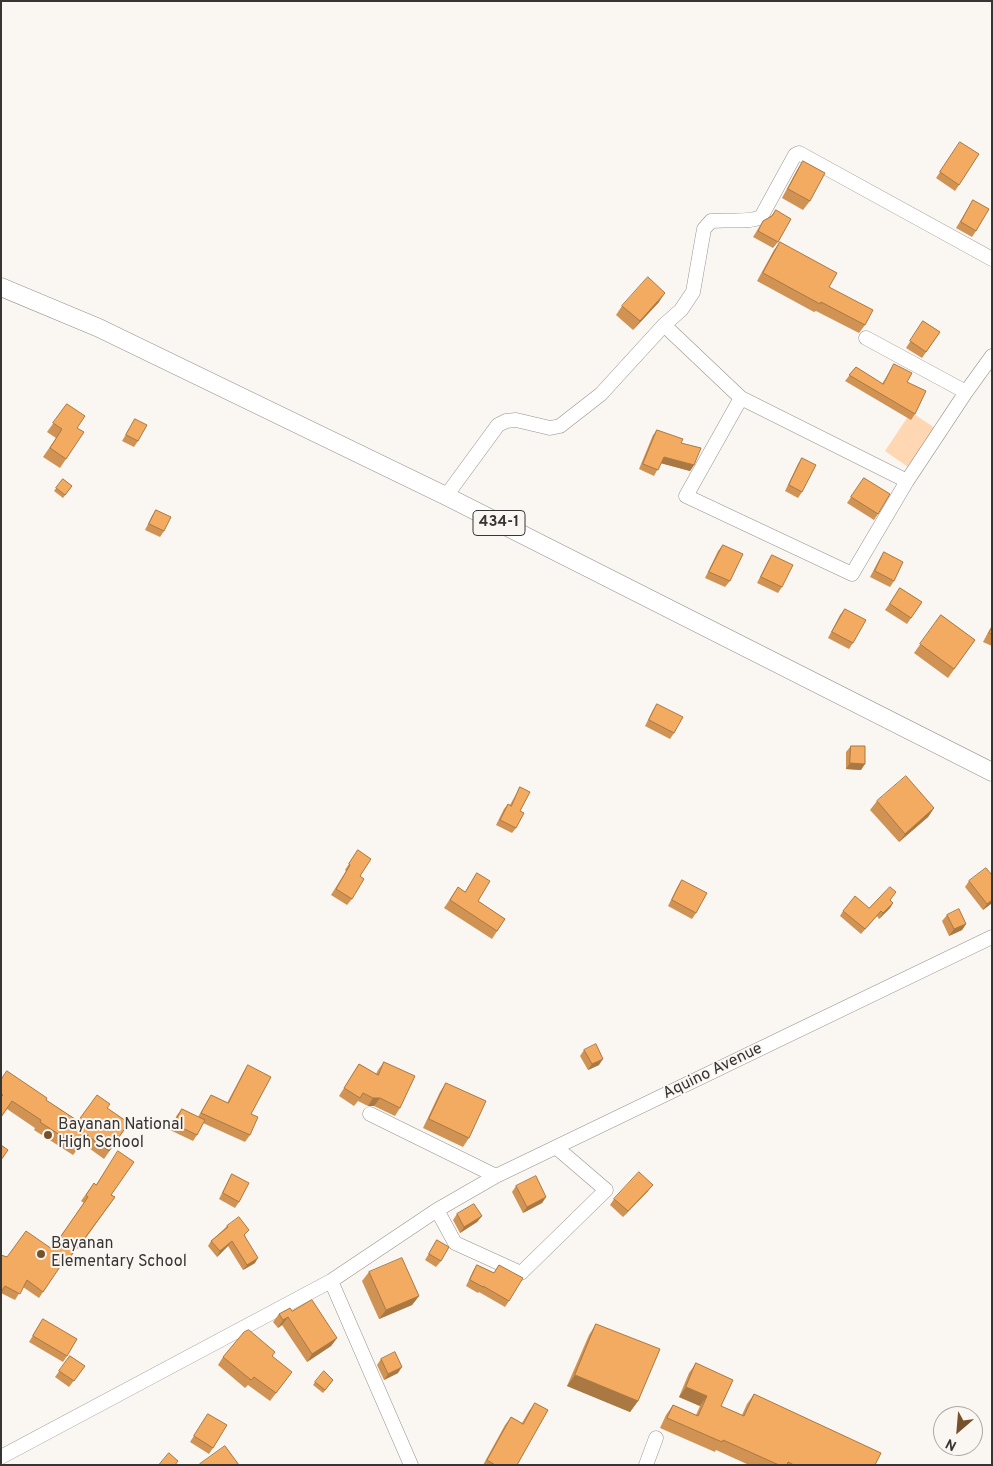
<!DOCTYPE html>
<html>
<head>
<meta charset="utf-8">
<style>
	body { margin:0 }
	#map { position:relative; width:993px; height:1466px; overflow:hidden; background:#faf6f2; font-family:Overpass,sans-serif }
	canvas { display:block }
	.frame { position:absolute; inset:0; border:2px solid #373534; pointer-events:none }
	.north { position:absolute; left:933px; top:1406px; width:50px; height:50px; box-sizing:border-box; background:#faf6f2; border:1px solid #aca9a6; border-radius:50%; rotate:207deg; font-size:14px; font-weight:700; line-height:20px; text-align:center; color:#373534 }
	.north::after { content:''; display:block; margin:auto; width:18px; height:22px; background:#76522c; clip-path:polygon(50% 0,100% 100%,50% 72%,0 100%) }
</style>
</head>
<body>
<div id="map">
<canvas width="993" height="1466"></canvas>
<div class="frame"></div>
<div class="north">N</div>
</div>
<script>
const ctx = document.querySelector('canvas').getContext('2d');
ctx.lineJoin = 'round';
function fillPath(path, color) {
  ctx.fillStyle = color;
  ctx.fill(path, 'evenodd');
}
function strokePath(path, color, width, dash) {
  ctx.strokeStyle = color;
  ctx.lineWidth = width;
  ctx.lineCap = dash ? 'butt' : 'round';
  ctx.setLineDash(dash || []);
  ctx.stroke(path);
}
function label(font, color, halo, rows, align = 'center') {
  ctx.font = font + ' Overpass,sans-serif';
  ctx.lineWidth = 4;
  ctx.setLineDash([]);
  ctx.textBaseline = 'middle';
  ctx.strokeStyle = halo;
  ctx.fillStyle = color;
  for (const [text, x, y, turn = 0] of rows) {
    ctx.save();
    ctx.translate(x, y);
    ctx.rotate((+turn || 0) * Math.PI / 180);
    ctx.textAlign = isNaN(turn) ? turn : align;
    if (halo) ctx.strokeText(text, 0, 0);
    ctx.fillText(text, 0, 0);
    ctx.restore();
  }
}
fillPath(new Path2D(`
	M 911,412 L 935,428 L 908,467 L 885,451 Z`), '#ffd7b2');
const minor = new Path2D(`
	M 664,325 L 741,398
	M 866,338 L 966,392
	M 907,481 L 741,398 L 686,496 L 852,574 L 907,481 L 966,392 L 992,356
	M 446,496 L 498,425 L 506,421 L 516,420 L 550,428 L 560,426 L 601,394 L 664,325 L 681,310 L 693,292 L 704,229 L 711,221 C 725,219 750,223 761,217 L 795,155 L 799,153 L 992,259
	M 370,1114 L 496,1176
	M 437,1210 L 455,1243 L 521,1273 L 606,1190 L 557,1148
	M 331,1281 L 411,1465
	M 1,1457 L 331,1281 L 437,1210 L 496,1176 L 992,937
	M 646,1465 L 656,1438`);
const major = new Path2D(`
	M 1,287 L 99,328 L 446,496 L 992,772`);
strokePath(minor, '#96928f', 15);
strokePath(major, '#96928f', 19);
strokePath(minor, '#fff', 14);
strokePath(major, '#fff', 18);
fillPath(new Path2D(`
	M 956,148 L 959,185 L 955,191 L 936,178 Z
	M 803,161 L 810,201 L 803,210 L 782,198 L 797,170 Z
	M 973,200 L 976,231 L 972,237 L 956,228 Z
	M 776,210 L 778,242 L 773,248 L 753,237 L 763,221 L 771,216 Z
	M 780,242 L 829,287 L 865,325 L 859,333 L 816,311 L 814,312 L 757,281 L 774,250 Z
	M 659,302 L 633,330 L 616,315 L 622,306 Z
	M 923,321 L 940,332 L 922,358 L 906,348 Z
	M 894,364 L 907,382 L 915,414 L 911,420 L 845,381 L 856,367 L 882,384 Z
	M 67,404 L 77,428 L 66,459 L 60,468 L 43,457 L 56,438 L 47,432 Z
	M 135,419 L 138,441 L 134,447 L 122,441 Z
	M 657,430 L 681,443 L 694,465 L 690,471 L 661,463 L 654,476 L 639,469 L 653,435 Z
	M 802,458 L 802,492 L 798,498 L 785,491 L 798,464 Z
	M 864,478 L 878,514 L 874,520 L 847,503 Z
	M 63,479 L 72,486 L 63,498 L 54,491 Z
	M 156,510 L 164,531 L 160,537 L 145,530 L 152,516 Z
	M 723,545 L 730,581 L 725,587 L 705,578 L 718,551 Z
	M 884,552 L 894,581 L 890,587 L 870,577 L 880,558 Z
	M 772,555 L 782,587 L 778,593 L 757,583 L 768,561 Z
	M 900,588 L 922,602 L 907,624 L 885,610 Z
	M 845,609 L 853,643 L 849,649 L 828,638 L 840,615 Z
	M 941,615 L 975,640 L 948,678 L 914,653 Z
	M 992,625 L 992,646 L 983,642 Z
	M 657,704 L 674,733 L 670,739 L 645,726 L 653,710 Z
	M 851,746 L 861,770 L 846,769 L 846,752 Z
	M 520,787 L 520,811 L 516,828 L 512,833 L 496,825 L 504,809 L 508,804 L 510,805 Z
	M 877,801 L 934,808 L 928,817 L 899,842 L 870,810 Z
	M 358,850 L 352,899 L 347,905 L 331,895 L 346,871 L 345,870 Z
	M 477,873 L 478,901 L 505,919 L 492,939 L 444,908 L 458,887 L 465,892 Z
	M 682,880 L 696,913 L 692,919 L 668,906 L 678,886 Z
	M 969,881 L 992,903 L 983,910 L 965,887 Z
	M 890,900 L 893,903 L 890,908 L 879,919 L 877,916 L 861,934 L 840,916 L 843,911 L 869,908 Z
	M 947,915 L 966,924 L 962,930 L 949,936 L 942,921 Z
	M 584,1050 L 599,1065 L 588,1070 L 580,1056 Z
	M 384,1062 L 400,1108 L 395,1116 L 374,1106 L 368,1106 L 358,1101 L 354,1106 L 339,1096 L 359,1064 L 376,1074 L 378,1070 Z
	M 248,1065 L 251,1114 L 250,1135 L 245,1142 L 203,1123 L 197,1135 L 193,1141 L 170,1130 L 177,1115 L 182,1109 L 198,1117 L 206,1103 L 211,1095 L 227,1103 L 243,1073 Z
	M 1,1079 L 46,1100 L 78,1121 L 107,1108 L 129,1123 L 104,1159 L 82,1143 L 73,1155 L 34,1130 L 35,1128 L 7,1109 L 1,1117 Z
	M 446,1083 L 469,1138 L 463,1147 L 423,1128 L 440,1092 Z
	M 232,1174 L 239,1202 L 235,1208 L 219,1199 L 228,1181 Z
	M 94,1183 L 115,1197 L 78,1249 L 77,1248 L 66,1264 L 63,1262 L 39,1298 L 23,1287 L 15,1300 L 1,1293 L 7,1257 L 52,1249 L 84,1203 L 81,1201 Z
	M 516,1186 L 546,1197 L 542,1203 L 523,1213 L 512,1192 Z
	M 648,1191 L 623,1217 L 610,1205 L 614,1199 Z
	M 457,1214 L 482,1216 L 477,1222 L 460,1233 L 453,1220 Z
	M 227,1226 L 246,1236 L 245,1236 L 255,1263 L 243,1270 L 228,1246 L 217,1257 L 208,1246 L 211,1241 L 223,1230 Z
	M 437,1240 L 441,1261 L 436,1267 L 425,1260 Z
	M 477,1265 L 494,1273 L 499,1265 L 509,1301 L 505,1307 L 479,1292 L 478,1293 L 466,1286 L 473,1271 Z
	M 369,1272 L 419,1296 L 412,1305 L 379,1319 L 362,1281 Z
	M 292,1311 L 337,1338 L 331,1346 L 307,1362 L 282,1325 L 278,1328 L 273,1322 L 279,1314 Z
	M 43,1319 L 67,1356 L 63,1362 L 29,1342 Z
	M 596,1324 L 638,1401 L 630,1412 L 567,1386 L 589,1335 Z
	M 70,1356 L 85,1366 L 69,1387 L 55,1377 Z
	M 272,1356 L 286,1380 L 270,1401 L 248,1385 L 245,1388 L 218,1365 L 223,1357 Z
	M 381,1359 L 398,1373 L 384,1380 L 377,1365 Z
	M 696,1363 L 721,1406 L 742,1415 L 747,1404 L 754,1394 L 875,1465 L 749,1465 L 716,1450 L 715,1452 L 660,1428 L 666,1415 L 673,1405 L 696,1415 L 700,1406 L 679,1397 L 689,1373 Z
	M 333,1380 L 323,1393 L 313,1385 L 315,1382 Z
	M 535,1403 L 517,1465 L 483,1465 L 505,1425 L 511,1417 L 522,1423 L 529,1411 Z
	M 208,1414 L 213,1448 L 209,1454 L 190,1442 Z`), '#d09353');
fillPath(new Path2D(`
	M 665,293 L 659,302 L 633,330 L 640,321 Z
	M 664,457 L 694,465 L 690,471 L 660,463 Z
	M 850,763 L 865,764 L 861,770 L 846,769 Z
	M 934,808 L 928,817 L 899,842 L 905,834 Z
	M 992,900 L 992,903 L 983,910 L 987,904 Z
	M 893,903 L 890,908 L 879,919 L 883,913 Z
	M 966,924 L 962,930 L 949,936 L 954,929 Z
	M 603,1059 L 599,1065 L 588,1070 L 592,1064 Z
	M 373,1098 L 380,1098 L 374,1106 L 368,1106 Z
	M 653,1185 L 648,1191 L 623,1217 L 628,1211 Z
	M 546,1197 L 542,1203 L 523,1213 L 527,1207 Z
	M 482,1216 L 477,1222 L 460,1233 L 464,1227 Z
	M 232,1241 L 228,1246 L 217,1257 L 220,1251 Z
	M 258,1258 L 255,1263 L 243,1270 L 247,1265 Z
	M 419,1296 L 412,1305 L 379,1319 L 386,1310 Z
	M 288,1317 L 282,1325 L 278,1328 L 283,1320 Z
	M 337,1338 L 331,1346 L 307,1362 L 312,1354 Z
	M 402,1367 L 398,1373 L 384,1380 L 388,1374 Z
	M 575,1375 L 638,1401 L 630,1412 L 567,1386 Z
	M 686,1387 L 707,1396 L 700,1406 L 679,1397 Z`), '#a97843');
const building = new Path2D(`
	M 960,142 L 979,154 L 959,185 L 940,172 Z
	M 803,161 L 825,173 L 810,201 L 788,189 Z
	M 973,200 L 989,209 L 976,231 L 961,222 Z
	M 776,210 L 791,219 L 778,242 L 758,231 L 763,221 L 772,216 Z
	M 780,242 L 837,273 L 829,287 L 873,310 L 865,325 L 821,302 L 820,304 L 763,273 Z
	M 648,277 L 665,293 L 640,321 L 622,306 Z
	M 923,321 L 940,332 L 926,352 L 910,341 Z
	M 894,364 L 912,373 L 907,382 L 926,391 L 915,414 L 849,375 L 856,367 L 883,384 Z
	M 67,404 L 85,416 L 77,428 L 84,432 L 66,459 L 50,448 L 62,429 L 53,423 Z
	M 135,419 L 147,425 L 138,441 L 126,435 Z
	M 657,430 L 683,439 L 681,443 L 701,448 L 694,465 L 664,457 L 658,470 L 643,464 Z
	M 802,458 L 816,465 L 802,492 L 789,485 Z
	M 864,478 L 890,494 L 878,514 L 851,497 Z
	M 63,479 L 72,486 L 65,495 L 56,488 Z
	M 156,510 L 171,517 L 164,531 L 149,524 Z
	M 723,545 L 743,554 L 730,581 L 709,572 Z
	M 884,552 L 903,562 L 894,581 L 875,571 Z
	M 772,555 L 793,565 L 782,587 L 761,577 Z
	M 900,588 L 922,602 L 911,618 L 890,604 Z
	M 845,609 L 866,620 L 853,643 L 832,632 Z
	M 941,615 L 975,640 L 954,669 L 920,644 Z
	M 992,628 L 992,634 L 989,633 Z
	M 657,704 L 683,717 L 674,733 L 649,720 Z
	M 851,746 L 865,746 L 865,764 L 850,763 Z
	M 906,776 L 934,808 L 905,834 L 877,801 Z
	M 520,787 L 530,792 L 520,811 L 524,813 L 516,828 L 500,820 L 508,804 L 511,806 Z
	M 358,850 L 371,859 L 360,876 L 364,879 L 352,899 L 336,889 L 350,865 L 349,864 Z
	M 986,868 L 992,875 L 992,900 L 987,904 L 969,881 Z
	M 477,873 L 490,881 L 478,901 L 505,919 L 497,931 L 450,900 L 458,887 L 465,892 Z
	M 682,880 L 707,893 L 696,913 L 672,900 Z
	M 890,887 L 896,892 L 890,900 L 893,903 L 883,913 L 881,911 L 865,929 L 843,911 L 855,896 L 869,908 Z
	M 959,909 L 966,924 L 954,929 L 947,915 Z
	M 596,1044 L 603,1059 L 592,1064 L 584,1050 Z
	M 384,1062 L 415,1076 L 400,1108 L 380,1098 L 373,1098 L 363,1093 L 360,1098 L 344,1088 L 359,1064 L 378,1075 Z
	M 248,1065 L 271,1077 L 251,1114 L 258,1117 L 250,1135 L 201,1113 L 211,1095 L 228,1103 Z
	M 7,1071 L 47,1098 L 46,1100 L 78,1121 L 97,1095 L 110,1104 L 107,1108 L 129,1123 L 109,1151 L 87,1135 L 78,1147 L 40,1122 L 41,1120 L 12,1101 L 1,1117 L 1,1097 L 3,1095 L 1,1094 L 1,1080 Z
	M 446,1083 L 486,1101 L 469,1138 L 429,1119 Z
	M 182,1109 L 205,1120 L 197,1135 L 174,1124 Z
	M 1,1145 L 8,1150 L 1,1160 Z
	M 118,1151 L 134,1162 L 111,1195 L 115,1197 L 82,1242 L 81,1241 L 70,1257 L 68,1255 L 43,1292 L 27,1280 L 20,1294 L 5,1286 L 1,1292 L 1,1255 L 7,1257 L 26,1231 L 52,1249 L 88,1197 L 86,1195 L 94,1183 L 96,1185 Z
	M 639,1172 L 653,1185 L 628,1211 L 614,1199 Z
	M 232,1174 L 249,1183 L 239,1202 L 223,1193 Z
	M 536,1176 L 546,1197 L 527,1207 L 516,1186 Z
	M 474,1204 L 482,1216 L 464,1227 L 457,1214 Z
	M 239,1217 L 249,1230 L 244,1235 L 258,1258 L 247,1265 L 232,1241 L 220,1251 L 211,1241 L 228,1227 L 227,1226 Z
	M 437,1240 L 449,1247 L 441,1261 L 429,1254 Z
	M 402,1258 L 419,1296 L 386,1310 L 369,1272 Z
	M 477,1265 L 494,1273 L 499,1265 L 523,1278 L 509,1301 L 483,1286 L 483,1287 L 470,1280 Z
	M 312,1300 L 337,1338 L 312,1354 L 288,1317 L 283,1320 L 279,1314 L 290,1308 L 292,1311 Z
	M 43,1319 L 77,1339 L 67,1356 L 33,1336 Z
	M 596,1324 L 660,1349 L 638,1401 L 575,1375 Z
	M 249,1330 L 275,1352 L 272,1356 L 292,1372 L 276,1393 L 254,1377 L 251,1380 L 223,1357 L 244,1332 Z
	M 395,1352 L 402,1367 L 388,1374 L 381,1359 Z
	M 70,1356 L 85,1366 L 74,1381 L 59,1371 Z
	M 696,1363 L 733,1380 L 721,1406 L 744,1416 L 754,1394 L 881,1453 L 875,1465 L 794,1465 L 788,1462 L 787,1465 L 779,1465 L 723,1440 L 722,1442 L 667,1418 L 673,1405 L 698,1416 L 707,1396 L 686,1387 Z
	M 324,1371 L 333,1380 L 325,1390 L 315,1382 Z
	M 535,1403 L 548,1410 L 517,1465 L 495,1465 L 487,1460 L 511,1417 L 523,1424 Z
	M 208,1414 L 227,1425 L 213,1448 L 194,1436 Z
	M 225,1446 L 239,1465 L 201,1465 L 200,1464 Z
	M 169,1453 L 178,1461 L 175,1465 L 159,1465 Z`);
fillPath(building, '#f2ab60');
strokePath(building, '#a97843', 1);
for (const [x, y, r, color] of [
	[48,1135,5,"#76522c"],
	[41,1254,5,"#76522c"]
]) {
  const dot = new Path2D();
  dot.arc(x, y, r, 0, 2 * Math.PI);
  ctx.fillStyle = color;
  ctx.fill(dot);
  strokePath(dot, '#faf6f2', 2);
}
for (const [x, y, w] of [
	[499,523,52]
]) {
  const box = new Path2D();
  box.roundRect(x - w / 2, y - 12.5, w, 25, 4);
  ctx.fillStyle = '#faf6f2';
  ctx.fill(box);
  strokePath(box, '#373534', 1);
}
label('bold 15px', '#373534', null, [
	["434-1",499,523]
]);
label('16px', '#373534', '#faf6f2', [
	["Aquino Avenue",713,1072,-26]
]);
label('16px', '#373534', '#faf6f2', [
	["Bayanan National",58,1126],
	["High School",58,1144],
	["Bayanan",51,1245],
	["Elementary School",51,1263]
], 'left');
</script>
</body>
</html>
